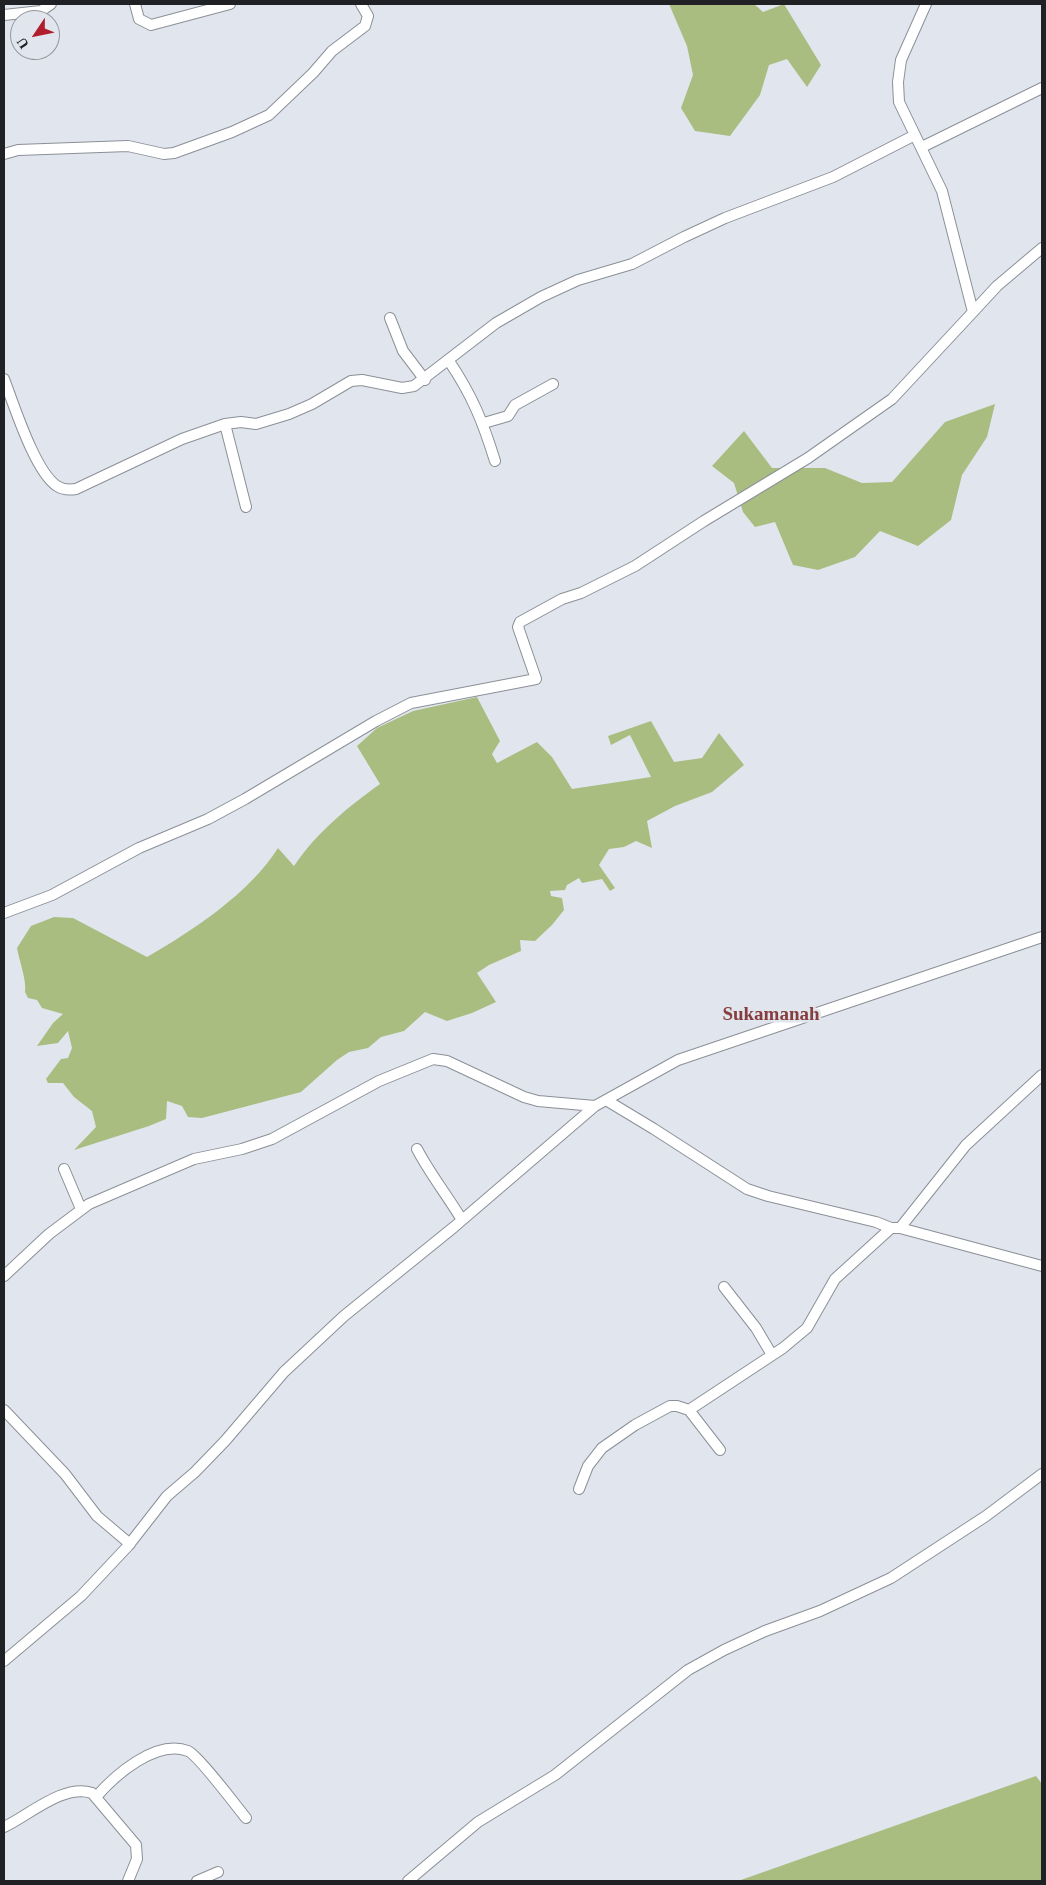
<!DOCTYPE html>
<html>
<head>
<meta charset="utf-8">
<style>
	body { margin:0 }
	#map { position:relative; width:1046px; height:1885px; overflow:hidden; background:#e1e6ee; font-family:Georgia,serif }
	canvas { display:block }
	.frame { position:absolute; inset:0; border:5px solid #202124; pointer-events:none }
	.north { position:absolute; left:10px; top:10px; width:50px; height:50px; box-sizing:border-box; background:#e1e6ee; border:1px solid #94979d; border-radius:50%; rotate:236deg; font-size:14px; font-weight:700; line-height:20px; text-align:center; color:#202124 }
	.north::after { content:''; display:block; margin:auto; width:18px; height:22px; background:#b11e2e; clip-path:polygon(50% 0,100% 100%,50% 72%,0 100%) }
</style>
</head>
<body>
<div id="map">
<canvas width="1046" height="1885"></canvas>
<div class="frame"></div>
<div class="north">U</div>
</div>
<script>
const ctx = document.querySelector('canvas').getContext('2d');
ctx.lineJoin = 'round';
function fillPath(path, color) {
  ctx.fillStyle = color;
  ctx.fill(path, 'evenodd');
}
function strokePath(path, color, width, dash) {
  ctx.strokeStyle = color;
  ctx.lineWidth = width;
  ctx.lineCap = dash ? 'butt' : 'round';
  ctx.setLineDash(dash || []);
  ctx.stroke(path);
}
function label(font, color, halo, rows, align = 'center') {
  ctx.font = font + ' Georgia,serif';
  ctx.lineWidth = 5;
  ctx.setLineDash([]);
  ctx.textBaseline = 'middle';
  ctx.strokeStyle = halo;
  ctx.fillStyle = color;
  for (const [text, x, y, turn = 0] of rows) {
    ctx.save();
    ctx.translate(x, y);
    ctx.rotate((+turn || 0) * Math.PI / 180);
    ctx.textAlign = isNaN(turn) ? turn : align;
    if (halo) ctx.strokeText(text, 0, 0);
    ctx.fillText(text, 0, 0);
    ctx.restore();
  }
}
fillPath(new Path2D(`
	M 669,4 L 754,4 L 763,12 L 784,4 L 821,65 L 807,87 L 787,59 L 769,65 L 760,95 L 730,136 L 695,131 L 681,108 L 693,75 L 687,46 Z
	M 995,404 L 987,437 L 962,475 L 951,520 L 918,546 L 880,531 L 855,557 L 818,570 L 793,565 L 775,522 L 755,527 L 743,512 L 734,483 L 712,466 L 744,431 L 772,468 L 825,468 L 862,483 L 892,482 L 945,422 Z
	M 477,697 L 500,741 L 492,754 L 497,763 L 537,742 L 552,757 L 572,789 L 651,777 L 630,735 L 611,745 L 608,736 L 651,721 L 674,762 L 702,758 L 719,733 L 744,765 L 712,792 L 675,806 L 647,821 L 652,848 L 636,841 L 624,847 L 609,849 L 599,865 L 615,888 L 610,891 L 602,879 L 582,883 L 579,878 L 567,885 L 565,890 L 550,891 L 551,896 L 562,898 L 564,910 L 552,925 L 535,941 L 520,940 L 521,951 L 489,965 L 477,973 L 496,1002 L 472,1013 L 447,1021 L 425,1012 L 404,1031 L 381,1037 L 368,1048 L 349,1052 L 337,1060 L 301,1092 L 202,1118 L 188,1117 L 182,1106 L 167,1101 L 166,1119 L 149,1126 L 74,1150 L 96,1127 L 92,1111 L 74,1097 L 63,1083 L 48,1083 L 46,1079 L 61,1059 L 68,1058 L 72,1048 L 68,1031 L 58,1043 L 37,1046 L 53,1023 L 63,1014 L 42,1008 L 37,1000 L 28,998 L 25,992 C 27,981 19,960 17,948 L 31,926 L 54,917 L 73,918 L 147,957 C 192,931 250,893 278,848 L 294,866 C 317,832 348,807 380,784 L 357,746 L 377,728 L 413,711 Z
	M 1036,1776 L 1042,1784 L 1042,1881 L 738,1881 Z`), '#a9bd80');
const minor = new Path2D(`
	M 135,4 L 139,19 L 151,25 L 230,4
	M 4,15 L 41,11 L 51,4
	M 922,147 L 1042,88
	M 4,154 L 18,150 L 128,146 L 164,154 L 174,153 L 232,132 L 269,115 L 313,73 L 332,51 L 365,26 L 368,16 L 361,4
	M 973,312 L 997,286 L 1042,248
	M 390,318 L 403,351 L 425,380
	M 449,361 C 472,395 483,422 495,461
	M 4,379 C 14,405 35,472 57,486 C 63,490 70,490 76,489 L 182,439 L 225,424 L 241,422 L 256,424 L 289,414 L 312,404 L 351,381 L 362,380 L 402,388 L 414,386 L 496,323 L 541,297 L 578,280 L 632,264 L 684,237 L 725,218 L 833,177 L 915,135
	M 484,423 L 508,416 L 515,405 L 553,384
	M 225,424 L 246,507
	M 4,913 L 52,895 L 139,848 L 208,819 L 245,799 L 376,721 L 411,703 L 536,679 L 518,627 L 520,622 L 562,599 L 581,593 L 635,566 L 704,521 L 808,458 L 892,399 L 973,312 L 942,191 L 899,102 L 898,82 L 901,60 L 926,4
	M 606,1100 L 654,1129 L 747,1189 L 768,1196 L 876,1222 L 891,1228 L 900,1228 L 966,1145 L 1042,1075
	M 417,1149 C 430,1174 447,1195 462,1220
	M 64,1169 L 81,1209
	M 900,1228 L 1042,1266
	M 4,1276 L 49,1234 L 89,1204 L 194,1159 L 242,1149 L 272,1139 L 379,1081 L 433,1059 L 447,1061 L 524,1097 L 538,1101 L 595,1106 L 678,1060 L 1042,937
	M 724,1287 L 756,1328 L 772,1355
	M 4,1410 L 65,1474 L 97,1516 L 130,1544
	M 720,1450 L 689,1410 L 783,1348 L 807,1328 L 835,1279 L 891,1228
	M 579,1489 L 588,1466 L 602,1448 L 635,1425 L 670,1406 L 677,1406 L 689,1410
	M 4,1661 L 81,1596 L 128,1546 L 167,1496 L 195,1472 L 225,1441 L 284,1372 L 344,1316 L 454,1227 L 595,1106
	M 96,1797 C 115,1775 156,1739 188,1751 C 198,1755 237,1807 246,1818
	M 4,1827 C 28,1816 64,1783 92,1793 L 136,1845 L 137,1859 L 128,1881
	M 197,1881 L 218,1872
	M 408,1881 L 478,1822 L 555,1775 L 688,1670 L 724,1650 L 765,1631 L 820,1611 L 891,1578 L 986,1516 L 1042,1474`);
strokePath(minor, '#8b9097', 12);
strokePath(minor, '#fff', 10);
label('bold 19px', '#863d3d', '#e1e6ee', [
	["Sukamanah",771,1015]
]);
</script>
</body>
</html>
